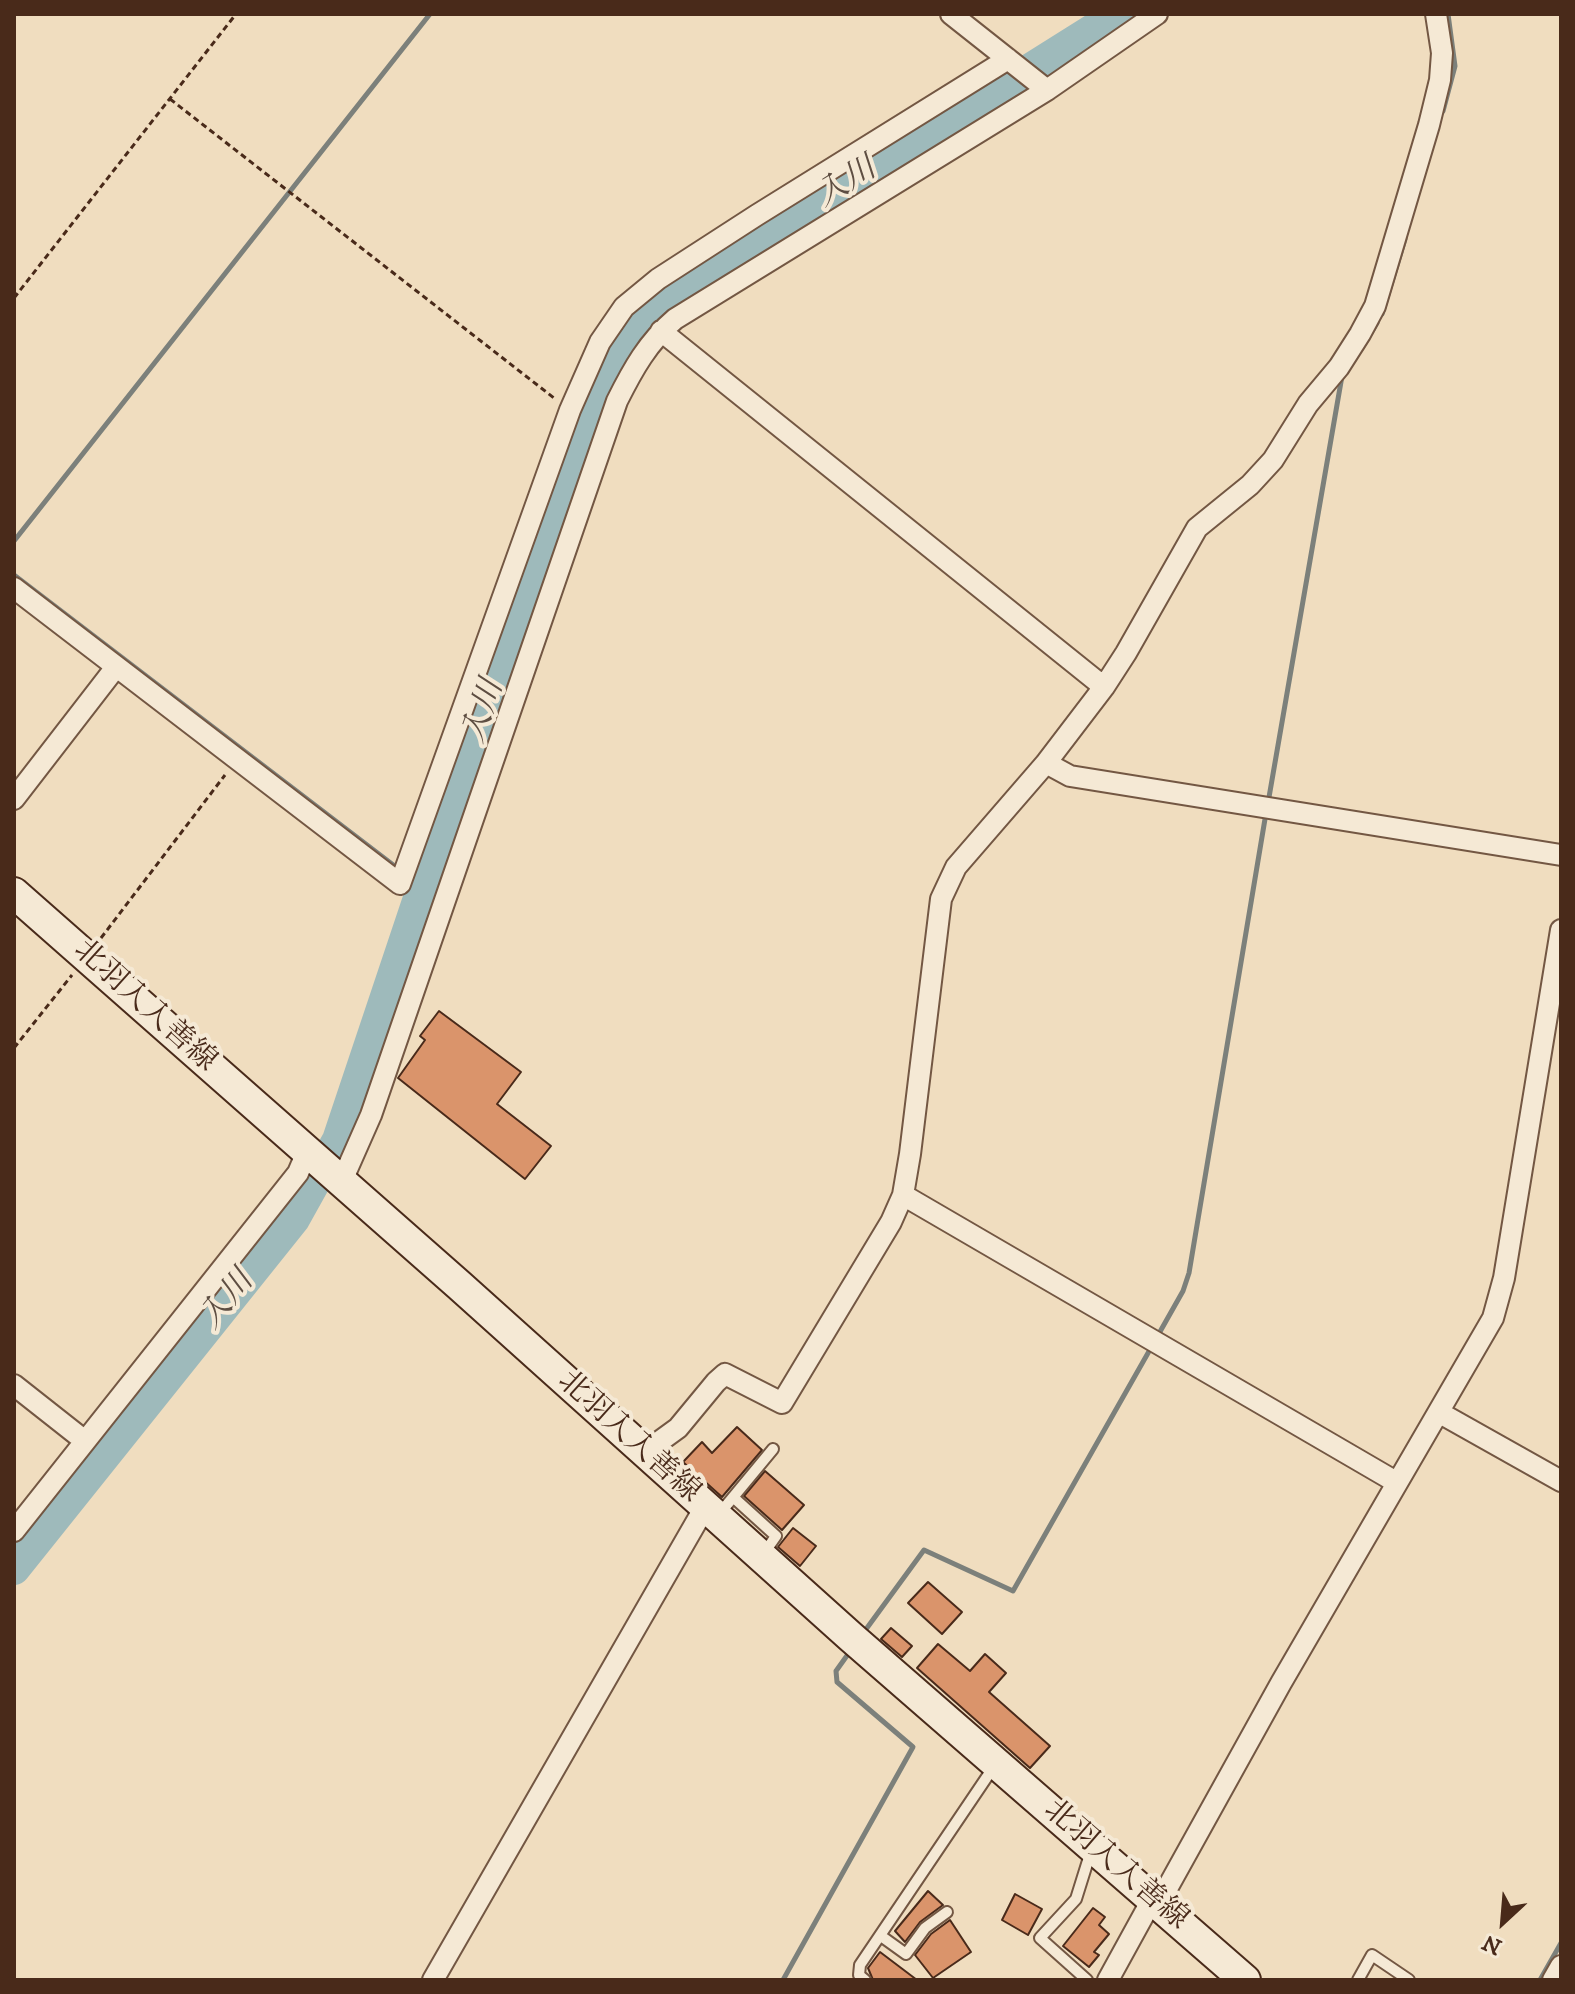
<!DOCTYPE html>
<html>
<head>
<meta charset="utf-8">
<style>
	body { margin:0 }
	#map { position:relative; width:1575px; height:1994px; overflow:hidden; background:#f0ddbf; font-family:"IM FELL DW Pica",serif }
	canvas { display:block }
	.frame { position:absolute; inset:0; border:16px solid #492a1a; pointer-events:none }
	.north { position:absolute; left:1463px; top:1882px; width:80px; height:80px; -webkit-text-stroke:6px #f5e9d5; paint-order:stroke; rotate:206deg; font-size:22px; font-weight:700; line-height:32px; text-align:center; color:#492a1a }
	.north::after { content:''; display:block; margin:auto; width:28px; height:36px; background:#492a1a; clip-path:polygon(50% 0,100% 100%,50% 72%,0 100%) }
</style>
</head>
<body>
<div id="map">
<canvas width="1575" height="1994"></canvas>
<div class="frame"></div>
<div class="north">N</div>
</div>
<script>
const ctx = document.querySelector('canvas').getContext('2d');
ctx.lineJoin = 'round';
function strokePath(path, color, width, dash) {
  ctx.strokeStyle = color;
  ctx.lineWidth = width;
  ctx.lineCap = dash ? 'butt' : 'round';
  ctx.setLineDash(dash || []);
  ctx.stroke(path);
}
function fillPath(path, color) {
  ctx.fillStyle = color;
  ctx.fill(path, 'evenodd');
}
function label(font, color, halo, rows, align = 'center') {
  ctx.font = font + ' "IM FELL DW Pica","Noto Serif JP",serif';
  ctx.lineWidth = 8;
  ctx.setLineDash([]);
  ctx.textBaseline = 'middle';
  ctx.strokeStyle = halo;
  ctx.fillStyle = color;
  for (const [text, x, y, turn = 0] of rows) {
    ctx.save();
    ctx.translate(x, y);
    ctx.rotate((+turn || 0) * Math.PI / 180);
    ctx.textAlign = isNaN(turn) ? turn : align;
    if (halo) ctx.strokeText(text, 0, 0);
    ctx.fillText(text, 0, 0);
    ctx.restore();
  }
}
strokePath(new Path2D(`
	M 1443,111 L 1455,66 L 1448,14
	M 1382,314 L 1405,239
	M 1362,348 L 1377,323
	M 14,541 L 430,14
	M 14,575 L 401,871
	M 1268,803 L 1342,376
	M 409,877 L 423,887
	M 1157,1337 L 1183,1291 L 1189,1273 L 1266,813
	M 864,1632 L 924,1550 L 1013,1591 L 1152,1346
	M 783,1980 L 913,1747 L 837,1682 L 836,1671 L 851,1650
	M 1540,1980 L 1561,1943`), '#7c807b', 5);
strokePath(new Path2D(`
	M 14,1569 L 294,1219 L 338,1140 L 475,731 L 597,384 L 623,339 L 669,296 L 1118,14`), '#9ebabb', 32);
const building = new Path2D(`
	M 439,1011 L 521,1072 L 497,1104 L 551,1146 L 525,1179 L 398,1078 L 425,1040 L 420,1036 Z
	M 737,1427 L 762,1450 L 722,1497 L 683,1462 L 702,1442 L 712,1453 Z
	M 765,1471 L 804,1505 L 782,1530 L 744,1496 Z
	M 793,1528 L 816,1546 L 800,1566 L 778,1547 Z
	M 928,1582 L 962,1612 L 942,1634 L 908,1603 Z
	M 891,1628 L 912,1646 L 902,1657 L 881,1639 Z
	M 938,1644 L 970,1671 L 985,1654 L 1006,1673 L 989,1692 L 1050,1746 L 1030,1768 L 917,1668 Z
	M 928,1891 L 943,1905 L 920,1922 L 905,1942 L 895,1931 Z
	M 1015,1894 L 1042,1909 L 1028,1935 L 1002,1920 Z
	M 1093,1908 L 1105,1917 L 1099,1925 L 1109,1934 L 1094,1952 L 1099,1955 L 1089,1967 L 1063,1946 Z
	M 950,1920 L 971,1952 L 933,1978 L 915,1955 L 931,1934 Z
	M 880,1952 L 917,1980 L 873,1980 L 868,1968 Z`);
fillPath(building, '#da946b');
strokePath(building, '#492a1a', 2);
const service = new Path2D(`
	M 733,1497 L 776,1536 L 762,1556
	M 720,1513 L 773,1449
	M 881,1936 L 906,1954 L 925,1928 L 947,1912
	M 865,1980 L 859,1975 L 860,1965 L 995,1765
	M 1087,1980 L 1040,1938 L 1076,1899 L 1091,1851
	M 1358,1980 L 1372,1955 L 1409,1980`);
const minor = new Path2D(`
	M 951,14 L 1047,90
	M 661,331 L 1104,687
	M 14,588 L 400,884 L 570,410 L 600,342 L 624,307 L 658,279 L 757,215 L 1008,59
	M 1046,763 L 1070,776 L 1561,855
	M 14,799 L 116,667
	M 341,1183 L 371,1115 L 617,401 C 633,369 648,342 675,319 L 1047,90 L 1157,14
	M 903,1195 L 1396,1482
	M 14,1385 L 85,1441
	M 1440,1413 L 1561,1481
	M 645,1452 L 678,1428 L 716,1382 L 725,1374 L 782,1403 L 891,1222 L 903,1195 L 910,1154 L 941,899 L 956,867 L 1046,763 L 1104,687 L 1126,653 L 1197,528 L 1250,485 L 1273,460 L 1308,404 L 1339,367 L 1360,334 L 1375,306 L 1429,125 L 1440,80 L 1442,53 L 1436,14
	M 14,1531 L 298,1173 L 307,1152
	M 1159,1903 L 1281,1683 L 1493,1318 L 1504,1278 L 1561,930
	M 433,1980 L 705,1507
	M 1108,1980 L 1153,1898
	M 1553,1980 L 1561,1966`);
const secondary = new Path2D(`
	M 14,893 L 459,1285 L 851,1637 L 1245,1980`);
strokePath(service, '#735743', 14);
strokePath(minor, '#735743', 24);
strokePath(secondary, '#492a1a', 34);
strokePath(new Path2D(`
	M 170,99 L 554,398
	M 14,298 L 236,14
	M 101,938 L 225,775
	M 14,1048 L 72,975`), '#492a1a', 3, [6, 4]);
strokePath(service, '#f5e9d5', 10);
strokePath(minor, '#f5e9d5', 20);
strokePath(secondary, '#f5e9d5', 30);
label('30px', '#492a1a', '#f5e9d5', [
	["北羽入入善線",144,1007,42],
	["北羽入入善線",628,1438,42],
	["北羽入入善線",1115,1866,41]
]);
label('italic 32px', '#5e4e42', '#f5e9d5', [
	["入川",847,184,-32],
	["入川",485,712,-71],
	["入川",228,1301,-51]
]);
</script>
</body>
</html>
